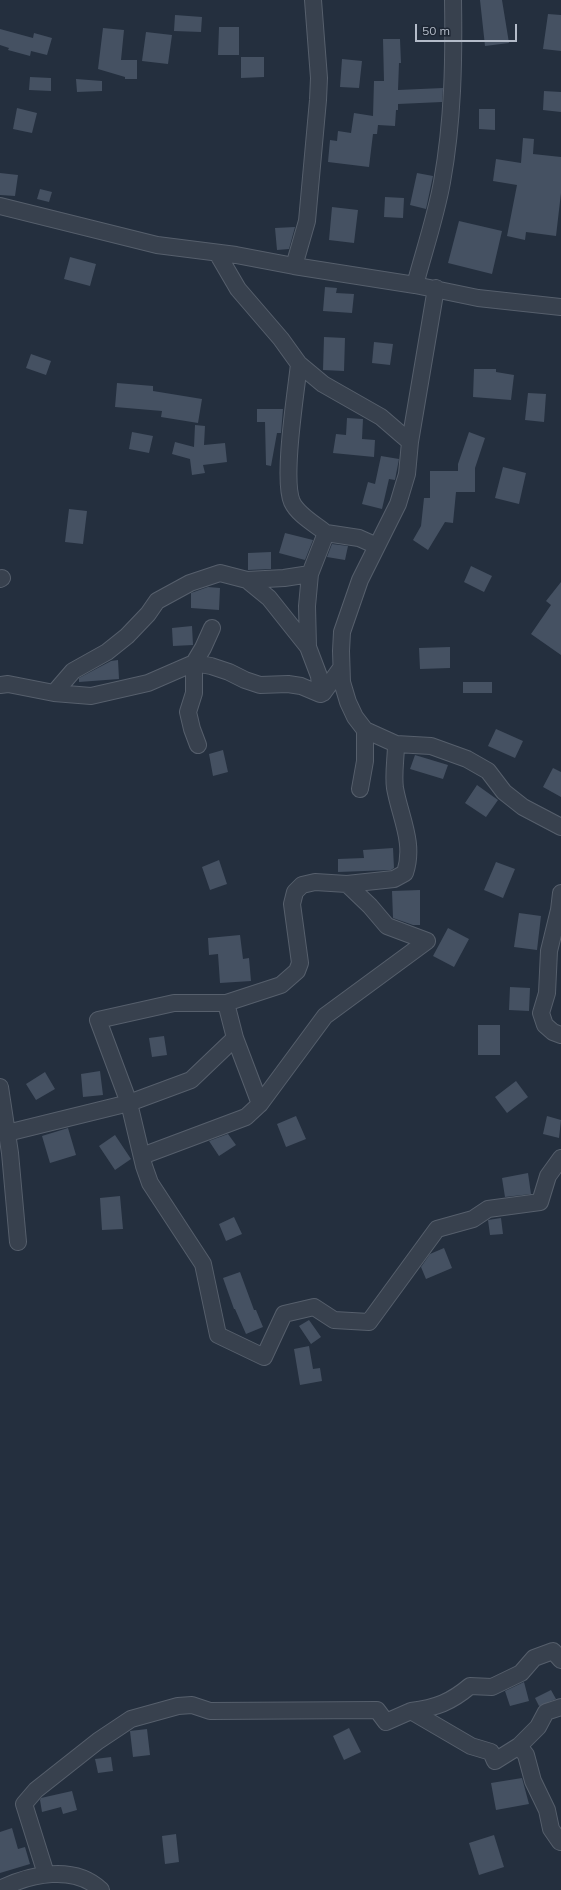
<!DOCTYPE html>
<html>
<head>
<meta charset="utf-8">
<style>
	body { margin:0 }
	#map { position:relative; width:561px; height:1890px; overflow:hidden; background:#242f3e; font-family:Mulish,sans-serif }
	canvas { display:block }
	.scale { position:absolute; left:415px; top:24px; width:102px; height:18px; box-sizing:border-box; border:2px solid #b4bcc9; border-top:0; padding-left:5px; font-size:12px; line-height:14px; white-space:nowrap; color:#b4bcc9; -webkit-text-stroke:3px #1d2633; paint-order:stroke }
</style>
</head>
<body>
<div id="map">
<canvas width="561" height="1890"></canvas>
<div class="scale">50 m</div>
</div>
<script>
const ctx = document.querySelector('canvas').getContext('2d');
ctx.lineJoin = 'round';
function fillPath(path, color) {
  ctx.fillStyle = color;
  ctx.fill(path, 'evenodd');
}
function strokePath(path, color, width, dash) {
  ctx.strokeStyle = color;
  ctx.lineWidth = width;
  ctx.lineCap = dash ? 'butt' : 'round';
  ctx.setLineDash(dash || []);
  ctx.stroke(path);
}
fillPath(new Path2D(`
	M 480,0 L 502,0 L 509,43 L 485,46 Z
	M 548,14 L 561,15 L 561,51 L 543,49 Z
	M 175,15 L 202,17 L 201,32 L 174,31 Z
	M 219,27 L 239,27 L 239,55 L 218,55 Z
	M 103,28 L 124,30 L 121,60 L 137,60 L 137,79 L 125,79 L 125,77 L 98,69 Z
	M 0,29 L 33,38 L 34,33 L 52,38 L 47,55 L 31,51 L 30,56 L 8,50 L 9,48 L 0,45 Z
	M 146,32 L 172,35 L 168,64 L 142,61 Z
	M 383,39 L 400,39 L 401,63 L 399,63 L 398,90 L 443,88 L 442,102 L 398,104 L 398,110 L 396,110 L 395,126 L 378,125 L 377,134 L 373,134 L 369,167 L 328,162 L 330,140 L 337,141 L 338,131 L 351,133 L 354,113 L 373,116 L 374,81 L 384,81 Z
	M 241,57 L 264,57 L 264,77 L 241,78 Z
	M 342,59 L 362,61 L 359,88 L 340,87 Z
	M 30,77 L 51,78 L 51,91 L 29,90 Z
	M 76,79 L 102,81 L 102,91 L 77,92 Z
	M 544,91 L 561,92 L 561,112 L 543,110 Z
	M 17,108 L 37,113 L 32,133 L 13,129 Z
	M 479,109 L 495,109 L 495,130 L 479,129 Z
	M 523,138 L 534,139 L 533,154 L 561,157 L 561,193 L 556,236 L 526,232 L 525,240 L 507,236 L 517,185 L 493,181 L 496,159 L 521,163 Z
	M 0,173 L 18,175 L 15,196 L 0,195 Z
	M 417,173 L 433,176 L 426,209 L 410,205 Z
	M 40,189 L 52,192 L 49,202 L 37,199 Z
	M 385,197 L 404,198 L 403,218 L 384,217 Z
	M 332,207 L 358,210 L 354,243 L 329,240 Z
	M 459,221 L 502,231 L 492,274 L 448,263 Z
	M 295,227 L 289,249 L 277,250 L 275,228 Z
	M 70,257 L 96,264 L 90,286 L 64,279 Z
	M 325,287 L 337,288 L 336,293 L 354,294 L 352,313 L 323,311 Z
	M 324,337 L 345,338 L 344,371 L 323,370 Z
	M 374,342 L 393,344 L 390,365 L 372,363 Z
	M 31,354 L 51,361 L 46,375 L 26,368 Z
	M 474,369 L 496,369 L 496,372 L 514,375 L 511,400 L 473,397 Z
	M 117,383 L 153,386 L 153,391 L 202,399 L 198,423 L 161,417 L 162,411 L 115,407 Z
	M 528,393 L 546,394 L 544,422 L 525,420 Z
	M 257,409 L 283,409 L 281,433 L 277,433 L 271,466 L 266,465 L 265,422 L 257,422 Z
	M 347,418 L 363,419 L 362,439 L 375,440 L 374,457 L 333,453 L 336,434 L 346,435 Z
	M 195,425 L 205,426 L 204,445 L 225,443 L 227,462 L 203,465 L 205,473 L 192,475 L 190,459 L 172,454 L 175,442 L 194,447 Z
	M 132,432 L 153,436 L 149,453 L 129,449 Z
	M 469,432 L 485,438 L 475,468 L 475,492 L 456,492 L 453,523 L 445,522 L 428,550 L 413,540 L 421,526 L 424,498 L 430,498 L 430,471 L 458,471 L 458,464 Z
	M 381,456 L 399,459 L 395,480 L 389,479 L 382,509 L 362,504 L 368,482 L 375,484 Z
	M 503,467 L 526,473 L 519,504 L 495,498 Z
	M 69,509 L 87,511 L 83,544 L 65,542 Z
	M 285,533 L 313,540 L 305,560 L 279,553 Z
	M 332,544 L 348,546 L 345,560 L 327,557 Z
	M 271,552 L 271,569 L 248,570 L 248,553 Z
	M 471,566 L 492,576 L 484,592 L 464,582 Z
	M 561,582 L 561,655 L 531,634 L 551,605 L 546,601 Z
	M 208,587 L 220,588 L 219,610 L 191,608 L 191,593 Z
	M 192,626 L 193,645 L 173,646 L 172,628 Z
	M 450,647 L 450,668 L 420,669 L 419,648 Z
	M 118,660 L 119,679 L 79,682 L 79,678 L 111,661 Z
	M 463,682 L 492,682 L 492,693 L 463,693 Z
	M 496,729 L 523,741 L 515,758 L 488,746 Z
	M 223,750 L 228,772 L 213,776 L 209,754 Z
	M 415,755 L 448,765 L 443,779 L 410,769 Z
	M 553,768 L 561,772 L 561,797 L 543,787 Z
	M 477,785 L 498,800 L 486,817 L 465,803 Z
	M 393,848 L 394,868 L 391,870 L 338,872 L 338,859 L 364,858 L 363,850 Z
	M 219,860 L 227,884 L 210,890 L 202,867 Z
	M 496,862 L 515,869 L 503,898 L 484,890 Z
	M 420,890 L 420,925 L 413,925 L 393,918 L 392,891 Z
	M 519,913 L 541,916 L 537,950 L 514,947 Z
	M 448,928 L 469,939 L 454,967 L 433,956 Z
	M 240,935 L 243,959 L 249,958 L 251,981 L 220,983 L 218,954 L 209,955 L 208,938 Z
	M 510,987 L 530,988 L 529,1011 L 509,1010 Z
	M 478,1025 L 500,1025 L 500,1055 L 478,1055 Z
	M 164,1036 L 167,1055 L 152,1057 L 149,1038 Z
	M 100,1071 L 103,1095 L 83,1097 L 81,1074 Z
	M 45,1072 L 55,1089 L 36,1100 L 26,1084 Z
	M 516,1081 L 528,1097 L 507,1113 L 495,1097 Z
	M 296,1116 L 306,1139 L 286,1147 L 277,1124 Z
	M 547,1116 L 561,1120 L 559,1138 L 543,1134 Z
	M 68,1128 L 76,1155 L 50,1163 L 42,1136 Z
	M 228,1134 L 236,1145 L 219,1156 L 209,1141 Z
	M 115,1135 L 131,1159 L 115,1170 L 99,1146 Z
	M 528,1173 L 531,1194 L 505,1197 L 502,1178 Z
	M 120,1196 L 123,1229 L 102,1230 L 100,1198 Z
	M 234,1217 L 242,1234 L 226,1241 L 219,1224 Z
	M 501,1218 L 503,1234 L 490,1235 L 488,1220 Z
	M 444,1248 L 452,1268 L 426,1279 L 421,1267 L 430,1254 Z
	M 240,1272 L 254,1310 L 256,1310 L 263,1327 L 246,1334 L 235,1309 L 234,1309 L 223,1278 Z
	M 309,1320 L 321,1337 L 311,1344 L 299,1326 Z
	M 309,1346 L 313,1369 L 320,1368 L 322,1381 L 300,1385 L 294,1349 Z
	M 524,1682 L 529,1701 L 510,1706 L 505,1691 Z
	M 551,1690 L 556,1699 L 539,1706 L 535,1698 Z
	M 349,1728 L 361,1752 L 344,1760 L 333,1736 Z
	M 147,1729 L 150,1755 L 133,1757 L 130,1731 Z
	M 111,1757 L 113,1771 L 98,1773 L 95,1759 Z
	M 522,1778 L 529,1804 L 496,1810 L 491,1783 Z
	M 72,1791 L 77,1810 L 63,1814 L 61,1807 L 42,1812 L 40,1800 L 41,1798 Z
	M 12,1828 L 18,1849 L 25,1847 L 30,1864 L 0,1873 L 0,1832 Z
	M 176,1834 L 179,1862 L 165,1864 L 162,1836 Z
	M 494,1835 L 504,1867 L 479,1875 L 469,1843 Z`), '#455162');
const street = new Path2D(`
	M 0,206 L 157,245 L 236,255 L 294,266 L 415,285 L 478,298 L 561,307
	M 217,253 L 238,289 L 281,339 L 299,364 L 323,384 L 381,417 L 410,442
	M 294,266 L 307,221 L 318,100 L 319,78 L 313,0
	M 415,285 C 424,251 436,216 442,182 C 453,121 454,61 453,0
	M 436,288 L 410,442 L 407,474 L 398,504 L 360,580 L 342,632 L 341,651 L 342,682 L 348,702 L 355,717 L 365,730 L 396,744 L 431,746 L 467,759 L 488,771 L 504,792 L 523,807 L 561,827
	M 299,364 C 296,392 282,479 292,502 C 298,515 315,524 326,533
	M 0,579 L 2,578
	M 247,580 L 269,598 L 308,647
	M 0,685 L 8,684 L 54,693 L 91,696 L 148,683 L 194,663 L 203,648 L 212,628
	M 54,693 L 73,671 L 107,652 L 127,636 L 148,614 L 157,601 L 190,583 L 220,573 L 247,580 L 284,578 L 310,574
	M 321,694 L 319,676 L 308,647 L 307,606 L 310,574 L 326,533 L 359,538 L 377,546
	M 396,744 C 396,758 393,774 395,788 C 400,817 415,843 405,873 L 394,879 L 347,884 L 315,882 L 302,885 L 295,892 L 292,904 L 300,963 L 297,971 L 281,985 L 226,1003 L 174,1003 L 98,1020 L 129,1103 L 144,1166 L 150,1183 L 203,1264 L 218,1335 L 264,1357 L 284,1314 L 314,1307 L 334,1320 L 369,1322 L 437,1229 L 473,1219 L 488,1209 L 540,1202 L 548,1176 L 561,1158
	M 198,745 L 192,729 L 188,712 L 194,693 L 194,663 L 211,666 L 229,672 L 245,680 L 260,685 L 288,684 L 301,686 L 320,694 L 323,693 L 341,668
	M 360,789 L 365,761 L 365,730
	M 347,884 L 370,906 L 387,926 L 427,941
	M 561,893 L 559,910 L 549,951 L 547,993 L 541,1013 L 545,1025 L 553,1032 L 561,1035
	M 226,1003 L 235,1038 L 260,1104
	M 0,1087 L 10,1153 L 18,1242
	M 7,1133 L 129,1103 L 191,1080 L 235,1038
	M 142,1156 L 246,1117 L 260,1104 L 325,1016 L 427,941
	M 411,1711 C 436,1708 451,1702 470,1686 L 492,1687 L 521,1673 L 534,1658 L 553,1651 L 561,1660
	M 560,1842 L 551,1829 L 547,1810 L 533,1781 L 526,1755 L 519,1746 L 538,1727 L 546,1712 L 561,1707
	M 46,1874 L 24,1804 L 36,1790 L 98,1741 L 131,1719 L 178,1706 L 192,1705 L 210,1711 L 377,1710 L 386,1722 L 411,1711 L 471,1746 L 491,1752 L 495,1761 L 519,1746
	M 0,1889 C 30,1874 74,1864 101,1890`);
strokePath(street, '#565f6c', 18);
strokePath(street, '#38414e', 16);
</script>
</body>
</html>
